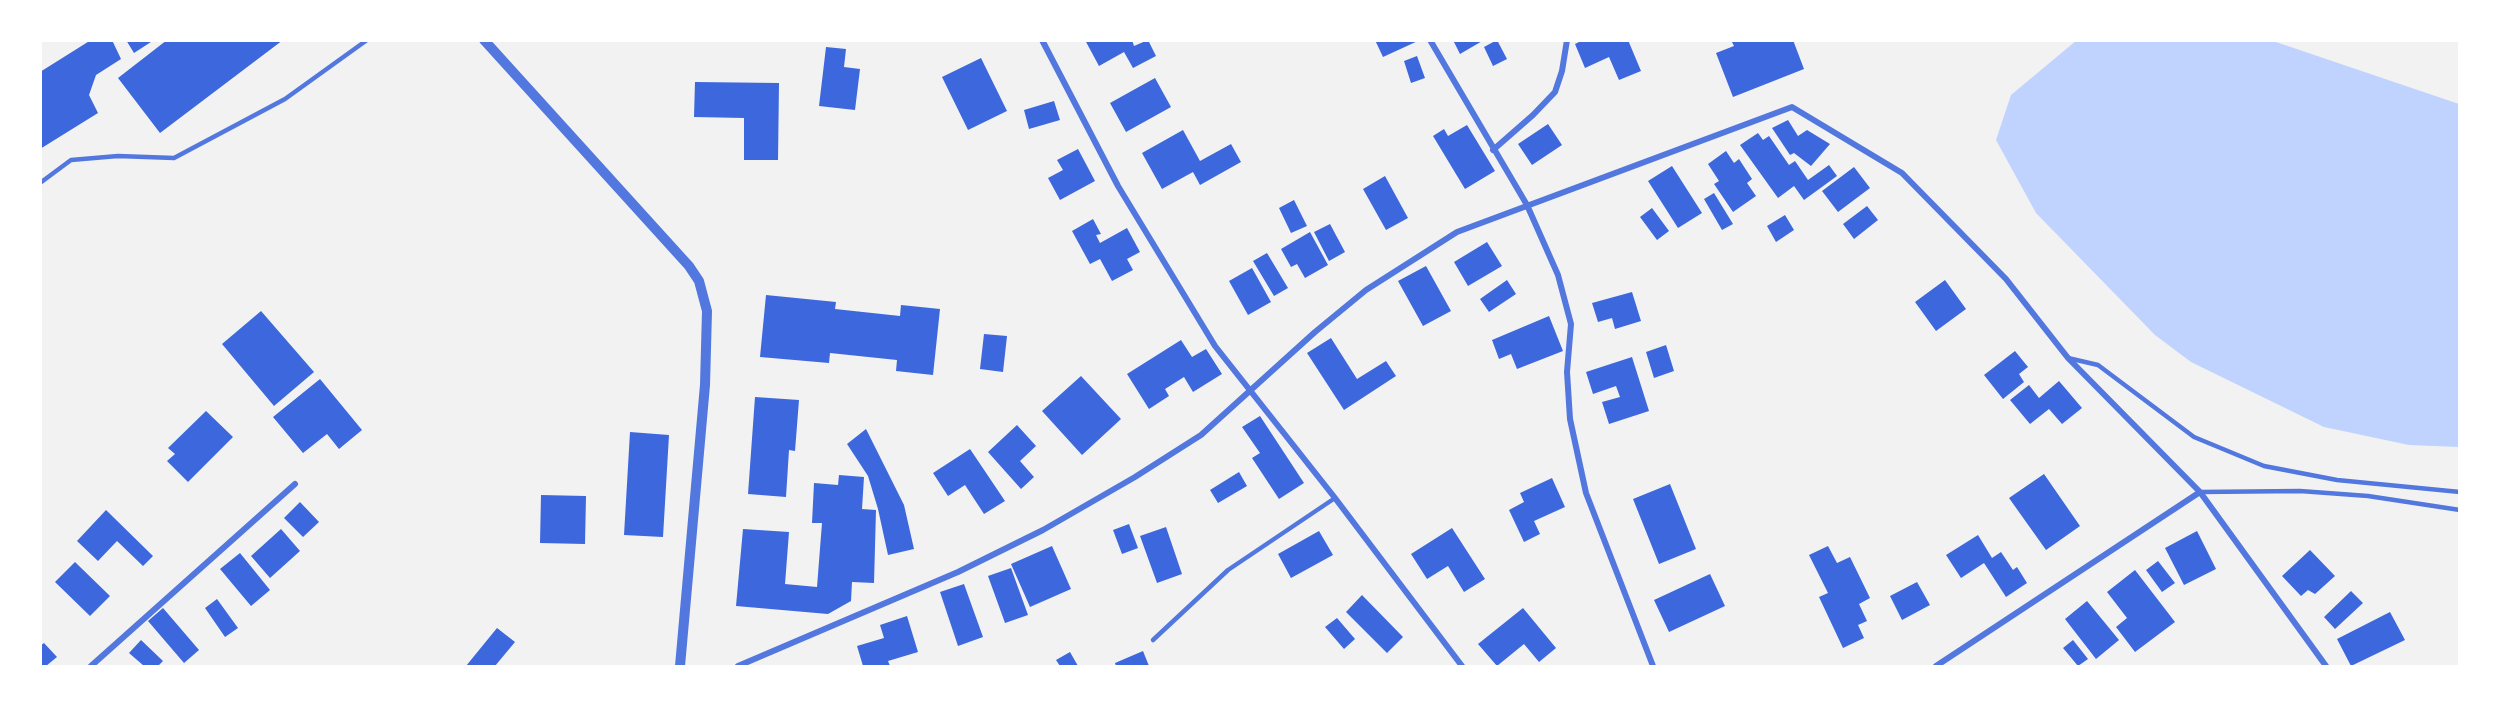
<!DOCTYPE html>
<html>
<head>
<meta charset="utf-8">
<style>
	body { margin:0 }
	#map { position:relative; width:2500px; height:707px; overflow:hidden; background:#f2f2f2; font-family:"Exo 2",sans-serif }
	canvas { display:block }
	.frame { position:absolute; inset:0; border:42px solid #fff; pointer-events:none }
</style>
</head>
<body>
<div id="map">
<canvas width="2500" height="707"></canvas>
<div class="frame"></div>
</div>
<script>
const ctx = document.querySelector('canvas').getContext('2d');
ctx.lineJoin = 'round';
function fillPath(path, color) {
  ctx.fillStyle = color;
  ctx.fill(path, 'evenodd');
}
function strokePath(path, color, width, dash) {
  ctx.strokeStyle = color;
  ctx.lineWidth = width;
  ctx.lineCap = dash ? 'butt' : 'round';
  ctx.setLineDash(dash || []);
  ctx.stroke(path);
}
fillPath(new Path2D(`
	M 2077,40 L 2273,41 L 2459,104 L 2459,447 L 2409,445 L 2324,427 L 2191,362 L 2155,335 L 2036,213 L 1996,140 L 2011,95 Z`), '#bfd3fe');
fillPath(new Path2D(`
	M 91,40 L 112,40 L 121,59 L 96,75 L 89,95 L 98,113 L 40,149 L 40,72 Z
	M 126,40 L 154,40 L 134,53 Z
	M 167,40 L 283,40 L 160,133 L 118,78 Z
	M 1085,40 L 1132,40 L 1134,46 L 1148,40 L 1156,56 L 1133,68 L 1124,52 L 1099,66 Z
	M 1375,40 L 1420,40 L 1383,57 Z
	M 1453,40 L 1484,40 L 1460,54 Z
	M 1497,40 L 1507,59 L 1493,66 L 1484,47 Z
	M 1583,40 L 1628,40 L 1641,71 L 1619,80 L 1609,57 L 1585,68 L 1575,44 Z
	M 1731,40 L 1793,40 L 1804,69 L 1733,97 L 1716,53 L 1734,46 Z
	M 826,47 L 846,49 L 844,67 L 860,69 L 855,110 L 819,106 Z
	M 1417,56 L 1425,78 L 1411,83 L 1404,61 Z
	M 981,58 L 1007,111 L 968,130 L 942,77 Z
	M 1155,78 L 1171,107 L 1126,132 L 1110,103 Z
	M 695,82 L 779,83 L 778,160 L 744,160 L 744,118 L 694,117 Z
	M 1054,101 L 1060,120 L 1029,129 L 1024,110 Z
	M 1788,120 L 1798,136 L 1807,130 L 1830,144 L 1811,166 L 1794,153 L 1790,155 L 1772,128 Z
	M 1548,124 L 1562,145 L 1532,165 L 1518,144 Z
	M 1467,125 L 1495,171 L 1465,189 L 1433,136 L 1444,129 L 1448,136 Z
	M 1183,130 L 1200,161 L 1231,144 L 1241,162 L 1200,185 L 1193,172 L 1162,189 L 1142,153 Z
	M 1758,133 L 1763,140 L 1769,136 L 1789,165 L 1795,161 L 1808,180 L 1829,165 L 1837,176 L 1804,200 L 1794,186 L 1778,198 L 1740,145 Z
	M 1078,149 L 1095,181 L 1060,200 L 1048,178 L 1063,170 L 1057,160 Z
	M 1726,151 L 1734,163 L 1739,159 L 1752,179 L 1747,183 L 1756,196 L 1733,212 L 1714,184 L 1719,181 L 1708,164 Z
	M 1672,166 L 1702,213 L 1678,228 L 1648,181 Z
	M 1854,167 L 1870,188 L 1838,212 L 1822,191 Z
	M 1385,176 L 1408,218 L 1386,230 L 1363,189 Z
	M 1714,193 L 1733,224 L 1722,230 L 1704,199 Z
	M 1294,200 L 1307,226 L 1291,233 L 1279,208 Z
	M 1867,206 L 1878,220 L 1854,239 L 1843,224 Z
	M 1652,208 L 1669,231 L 1657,240 L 1640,217 Z
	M 1785,215 L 1794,230 L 1776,242 L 1767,226 Z
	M 1093,219 L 1101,234 L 1096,235 L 1100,243 L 1127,228 L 1140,252 L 1127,259 L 1133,270 L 1112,281 L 1100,259 L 1090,264 L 1072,231 Z
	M 1330,224 L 1345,252 L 1329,261 L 1314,232 Z
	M 1310,232 L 1328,265 L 1305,278 L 1297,264 L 1291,267 L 1281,249 Z
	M 1487,242 L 1502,266 L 1468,286 L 1454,262 Z
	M 1267,253 L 1288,288 L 1274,296 L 1253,261 Z
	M 1426,266 L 1451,311 L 1423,326 L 1398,281 Z
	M 1252,268 L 1271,302 L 1248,315 L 1229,281 Z
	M 1507,280 L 1516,294 L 1489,312 L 1480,299 Z
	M 1945,280 L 1966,309 L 1936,331 L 1915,302 Z
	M 1632,292 L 1641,321 L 1615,329 L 1612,318 L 1598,322 L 1592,303 Z
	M 766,295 L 836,302 L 835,309 L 900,316 L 901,305 L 940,309 L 933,375 L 896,371 L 897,360 L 830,353 L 829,363 L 760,357 Z
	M 261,311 L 314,372 L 274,406 L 222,344 Z
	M 1549,316 L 1563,351 L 1517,369 L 1511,354 L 1499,359 L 1492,340 Z
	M 984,334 L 1007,336 L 1003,372 L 980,369 Z
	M 1331,338 L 1357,379 L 1386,361 L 1396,376 L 1344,410 L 1307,353 Z
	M 1181,340 L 1192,357 L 1206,349 L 1222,374 L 1193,392 L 1184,377 L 1165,389 L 1169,396 L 1149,409 L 1127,374 Z
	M 1666,345 L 1674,371 L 1654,378 L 1646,352 Z
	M 2015,351 L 2028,367 L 2019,374 L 2024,382 L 2003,399 L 1984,375 Z
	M 1632,357 L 1649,411 L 1609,424 L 1602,402 L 1620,397 L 1616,386 L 1593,394 L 1586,372 Z
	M 1081,376 L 1121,419 L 1082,455 L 1042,411 Z
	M 320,379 L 362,430 L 339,449 L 327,434 L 303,453 L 273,417 Z
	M 2059,381 L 2082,408 L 2062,424 L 2049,409 L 2030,424 L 2010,400 L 2029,385 L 2039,398 Z
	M 755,397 L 799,400 L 795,451 L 789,450 L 786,497 L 748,494 Z
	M 206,411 L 233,437 L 188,482 L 167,461 L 175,454 L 168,448 Z
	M 1260,416 L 1304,483 L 1279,499 L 1252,458 L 1260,453 L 1242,427 Z
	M 1017,425 L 1036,446 L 1020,461 L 1034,477 L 1021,489 L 988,452 Z
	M 866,429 L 904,505 L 914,549 L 888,555 L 878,509 L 868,476 L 847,444 Z
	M 630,432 L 669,435 L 663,537 L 624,535 Z
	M 970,449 L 1005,501 L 984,514 L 965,485 L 948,496 L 933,473 Z
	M 1239,472 L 1247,486 L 1218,503 L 1210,490 Z
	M 2044,474 L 2080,526 L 2046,550 L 2009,498 Z
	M 839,475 L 864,477 L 862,509 L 876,510 L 874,583 L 852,582 L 851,601 L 828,614 L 736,606 L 743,529 L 789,532 L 785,584 L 817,587 L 822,523 L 812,523 L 814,483 L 838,485 Z
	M 1552,478 L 1565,507 L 1534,521 L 1540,534 L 1524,542 L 1509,510 L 1524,502 L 1520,493 Z
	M 1670,484 L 1696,549 L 1659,564 L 1633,499 Z
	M 541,495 L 586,496 L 585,544 L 540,543 Z
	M 300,502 L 319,522 L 303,537 L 284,518 Z
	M 106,510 L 153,556 L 143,566 L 117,541 L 98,561 L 77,541 Z
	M 1129,524 L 1138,548 L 1122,554 L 1113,530 Z
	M 1166,527 L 1182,574 L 1157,583 L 1140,536 Z
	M 1452,528 L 1485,579 L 1464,592 L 1448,566 L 1427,579 L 1411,554 Z
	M 281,529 L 300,551 L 270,578 L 251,556 Z
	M 1319,531 L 1333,555 L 1291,578 L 1278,554 Z
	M 2197,531 L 2216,569 L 2184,585 L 2165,548 Z
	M 1978,535 L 1992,558 L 2001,552 L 2013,570 L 2017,567 L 2027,583 L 2006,597 L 1984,563 L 1961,578 L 1946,555 Z
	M 1052,546 L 1071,589 L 1030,607 L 1011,564 Z
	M 1828,546 L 1837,563 L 1850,557 L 1870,598 L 1859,604 L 1867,621 L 1858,625 L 1864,638 L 1843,648 L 1819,597 L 1828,593 L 1809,555 Z
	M 2310,550 L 2335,576 L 2315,594 L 2308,590 L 2301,596 L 2282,576 Z
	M 240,553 L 270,590 L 251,606 L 220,569 Z
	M 2158,561 L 2175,583 L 2162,592 L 2146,570 Z
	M 75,562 L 110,596 L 90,616 L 55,582 Z
	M 1011,568 L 1028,615 L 1005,623 L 988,576 Z
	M 2135,570 L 2175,622 L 2135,652 L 2116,627 L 2127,618 L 2107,592 Z
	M 1710,574 L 1725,606 L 1669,632 L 1654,600 Z
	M 1917,582 L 1930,605 L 1902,620 L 1890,596 Z
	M 964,584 L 983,637 L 958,646 L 940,592 Z
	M 2351,591 L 2363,603 L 2335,629 L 2324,617 Z
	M 1362,595 L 1403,637 L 1387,653 L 1346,612 Z
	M 217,599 L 238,628 L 225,637 L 205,608 Z
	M 2087,601 L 2119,640 L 2096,659 L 2065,619 Z
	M 163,608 L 199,650 L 184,663 L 148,621 Z
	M 1523,608 L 1556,648 L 1539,662 L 1524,644 L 1497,666 L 1478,644 Z
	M 2390,612 L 2405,640 L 2351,666 L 2337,639 Z
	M 907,616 L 918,652 L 888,661 L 890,666 L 863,666 L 857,646 L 884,638 L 880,625 Z
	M 1337,618 L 1355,639 L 1344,649 L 1325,627 Z
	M 497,628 L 515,642 L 495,666 L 466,666 Z
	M 141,640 L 163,661 L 158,666 L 144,666 L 129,653 Z
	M 2073,640 L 2088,659 L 2078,666 L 2063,648 Z
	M 44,643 L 57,657 L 46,666 L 40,666 L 40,646 Z
	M 1143,651 L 1149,666 L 1116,666 L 1115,663 Z
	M 1070,652 L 1078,666 L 1060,666 L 1056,660 Z`), '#3d67dc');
strokePath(new Path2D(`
	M 40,183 L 71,160 L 118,156 L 174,158 L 285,99 L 367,40
	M 2068,358 L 2098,365 L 2194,437 L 2264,466 L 2337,480 L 2460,492
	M 2200,492 L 2300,491 L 2368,496 L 2460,510
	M 1153,640 L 1228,570 L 1335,498`), '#5277de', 4.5);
strokePath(new Path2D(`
	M 1042,40 L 1118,186 L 1215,346 L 1335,498 L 1462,666
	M 1430,40 L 1527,205 L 1558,275 L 1571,324 L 1567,372 L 1570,419 L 1586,493 L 1653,666
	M 1493,150 L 1533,115 L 1555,92 L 1562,71 L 1567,40
	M 91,666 L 295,484
	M 738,666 L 958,572 L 1043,530 L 1135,477 L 1201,435 L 1315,332 L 1366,290 L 1457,232 L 1792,107 L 1902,173 L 2006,279 L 2068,358 L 2200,492 L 2326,666
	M 1936,666 L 2200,492`), '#5277de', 6);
strokePath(new Path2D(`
	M 484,40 L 689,266 L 699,281 L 707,311 L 705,385 L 680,666`), '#5277de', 10);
</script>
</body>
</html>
